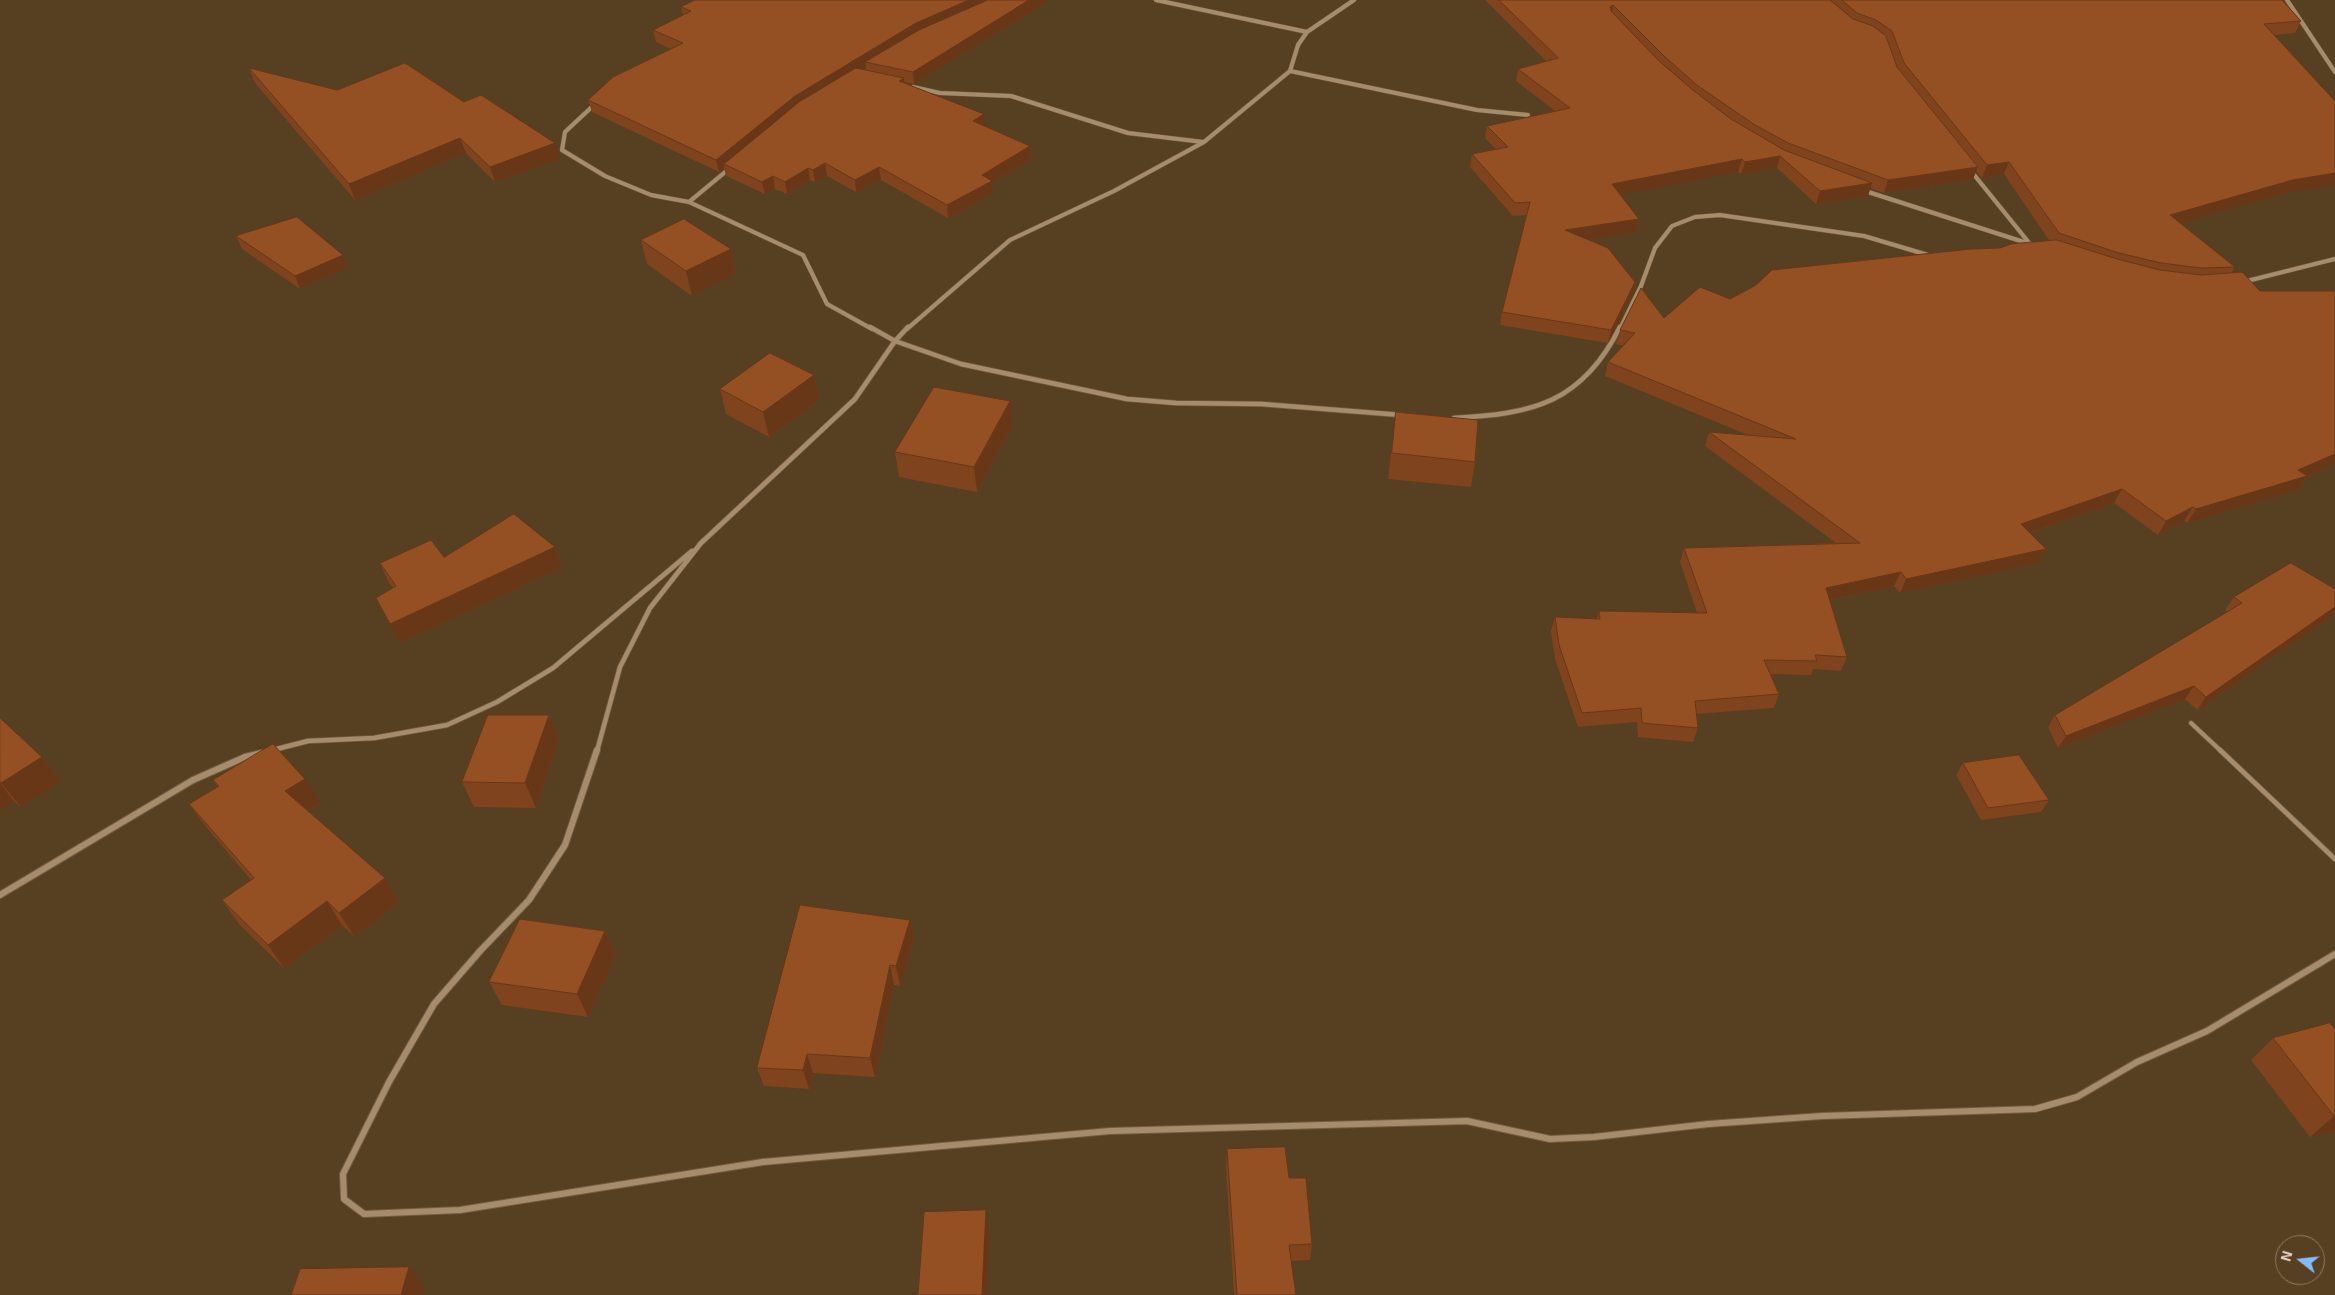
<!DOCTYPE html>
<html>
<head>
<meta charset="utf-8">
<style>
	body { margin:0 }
	#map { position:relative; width:2335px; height:1295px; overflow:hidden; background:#573f21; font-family:"Exo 2",sans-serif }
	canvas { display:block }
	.north { position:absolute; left:2275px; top:1235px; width:50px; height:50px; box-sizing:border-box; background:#573f21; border:1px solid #8f7a62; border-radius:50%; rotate:286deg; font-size:14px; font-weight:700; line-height:20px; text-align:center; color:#e2d3c3 }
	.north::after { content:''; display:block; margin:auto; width:18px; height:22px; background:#82bcfa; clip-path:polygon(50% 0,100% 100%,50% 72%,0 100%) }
</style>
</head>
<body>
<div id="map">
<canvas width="2335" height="1295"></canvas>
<div class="north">N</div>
</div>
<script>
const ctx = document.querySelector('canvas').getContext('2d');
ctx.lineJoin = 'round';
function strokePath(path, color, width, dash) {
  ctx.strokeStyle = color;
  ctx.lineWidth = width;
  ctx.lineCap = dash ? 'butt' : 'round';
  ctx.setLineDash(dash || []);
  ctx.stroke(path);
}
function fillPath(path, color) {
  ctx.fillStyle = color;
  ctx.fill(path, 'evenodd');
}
const serviceFar1 = new Path2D(`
	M 2191,723 L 2221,751`);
const service = new Path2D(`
	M 2220,750 L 2335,859`);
const minorFar2 = new Path2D(`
	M 1156,0 L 1307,32
	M 2287,0 L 2335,72
	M 1290,71 L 1477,110 L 1528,115
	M 913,87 L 940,93 L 1011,96 L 1128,133 L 1203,142
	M 595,104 L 565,132 L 562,150 L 605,176 L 651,195 L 689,202 L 803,255 L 827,304 L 872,329
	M 1971,171 L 2030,244
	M 1862,190 L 2030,244
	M 689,202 L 730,168
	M 2243,282 L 2335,259
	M 907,329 L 1010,240 L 1114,191 L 1204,142 L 1290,71 L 1298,45 L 1307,32 L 1354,0
	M 1620,329 L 1641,286 L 1655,248 L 1672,226 L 1695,217 L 1720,215 L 1864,236 L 1928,255`);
const minorFar1 = new Path2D(`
	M 870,327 L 895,341 L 961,364 L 1127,399 L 1176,403 L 1261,404 L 1401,415
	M 1454,418 C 1533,414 1582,403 1620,327
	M 700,544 L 855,399 L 895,341 L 908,327
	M 273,750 L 308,741 L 374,738 L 447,725 L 497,702 L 553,668 L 692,551
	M 597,751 L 620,667 L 650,608 L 701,543`);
const minor = new Path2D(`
	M 597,750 L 565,845 L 529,900 L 481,950 L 434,1004 L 389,1082 L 343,1174 L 344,1199 L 364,1214 L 460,1210 L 763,1162 L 1110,1131 L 1467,1121 L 1550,1139 L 1594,1137 L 1708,1124 L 1822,1116 L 2035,1109 L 2077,1097 L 2137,1062 L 2207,1031 L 2335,954
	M 0,895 L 193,780 L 245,757 L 262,753`);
strokePath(serviceFar1, '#715d42', 5.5);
strokePath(service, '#715d42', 6);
strokePath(minorFar2, '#715d42', 5);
strokePath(minorFar1, '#715d42', 6);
strokePath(minor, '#715d42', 8);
strokePath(serviceFar1, '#a78c6c', 4);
strokePath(service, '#a78c6c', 4.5);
strokePath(minorFar2, '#a78c6c', 4);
strokePath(minorFar1, '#a78c6c', 4.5);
strokePath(minor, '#a78c6c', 6);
fillPath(new Path2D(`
	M 1485,0 L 2282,0 L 2301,21 L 2295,33 L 2274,35 L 2286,193 L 2180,223 L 2235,267 L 2231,273 L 2260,291 L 2335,291 L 2335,464 L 2307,476 L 2298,490 L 2187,523 L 2184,521 L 2158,535 L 2114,503 L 2029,533 L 2046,549 L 2038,563 L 1900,593 L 1894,586 L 1830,600 L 1847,657 L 1841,671 L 1813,669 L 1811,675 L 1770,674 L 1779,694 L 1774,708 L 1696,714 L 1698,728 L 1693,742 L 1638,737 L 1637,722 L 1578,727 L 1555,659 L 1551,631 L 1555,617 L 1597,619 L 1599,611 L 1697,613 L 1680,562 L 1684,548 L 1836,543 L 1705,446 L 1709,432 L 1748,435 L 1605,376 L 1608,362 L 1624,346 L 1616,344 L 1620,330 L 1730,299 L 2000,248 L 2049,240 L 2004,174 L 1982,178 L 1976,171 L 1973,179 L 1884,193 L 1870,188 L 1868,196 L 1816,204 L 1777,168 L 1741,174 L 1738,172 L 1620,194 L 1636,232 L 1587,239 L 1632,295 L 1608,343 L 1500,325 L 1502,312 L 1527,215 L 1513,216 L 1470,167 L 1472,154 L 1496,149 L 1485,138 L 1487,126 L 1555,111 L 1516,81 L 1518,69 L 1546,61 Z
	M 1048,1 L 914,84 L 904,82 L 904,83 L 985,126 L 1030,146 L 1031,159 L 992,182 L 993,193 L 948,218 L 881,180 L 856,192 L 827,176 L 815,182 L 810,180 L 787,194 L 775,189 L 765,194 L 726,176 L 724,168 L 719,172 L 592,112 L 588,100 L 671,49 L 656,42 L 653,30 L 683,16 L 681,7 ZM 866,66 L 866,70 L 861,69 Z
	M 249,68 L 337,90 L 464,102 L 560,159 L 495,182 L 466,153 L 355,200 L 255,83 Z
	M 236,236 L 343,255 L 348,267 L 300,289 L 242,249 Z
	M 641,240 L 731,249 L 736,273 L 692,296 L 647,264 Z
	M 814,375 L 819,400 L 769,437 L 726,414 L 720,389 Z
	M 1396,412 L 1475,462 L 1471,487 L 1388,479 Z
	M 1012,426 L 977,492 L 899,477 L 895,452 Z
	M 555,547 L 562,567 L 400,643 L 376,598 L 393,588 L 389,583 L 380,563 Z
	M 2335,589 L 2335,611 L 2331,617 L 2197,710 L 2185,699 L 2058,748 L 2048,727 L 2055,715 L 2228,612 L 2225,610 L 2234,597 Z
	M 549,715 L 559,740 L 536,808 L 474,807 L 462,782 Z
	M 0,718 L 42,757 L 61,781 L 21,807 L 14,801 L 0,810 Z
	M 1963,763 L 2049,800 L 2041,812 L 1981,820 L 1956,775 Z
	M 213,780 L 320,803 L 308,811 L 385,878 L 399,902 L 354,936 L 342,925 L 284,968 L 239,924 L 222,900 L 251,880 L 207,828 L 189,804 L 218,787 Z
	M 910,920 L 914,939 L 900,986 L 894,985 L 875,1077 L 813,1073 L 809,1089 L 764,1086 L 757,1068 Z
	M 605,931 L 616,954 L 588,1017 L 502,1005 L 489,982 Z
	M 2335,1029 L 2335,1131 L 2310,1137 L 2251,1060 L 2273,1038 Z
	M 1227,1149 L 1289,1178 L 1312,1244 L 1310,1260 L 1291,1261 L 1296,1295 L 1234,1295 L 1226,1167 Z`), '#7f441d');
fillPath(new Path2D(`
	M 969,0 L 998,0 L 865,62 L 866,66 L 797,108 L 724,164 L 724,168 L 719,172 L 716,160 L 795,96 L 916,23 Z
	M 1029,0 L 1048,1 L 914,84 L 913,72 Z
	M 1613,5 L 1611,17 L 1610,7 Z
	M 904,78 L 905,90 L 899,81 Z
	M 984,114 L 985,126 L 973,121 Z
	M 460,138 L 466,153 L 355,200 L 349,184 Z
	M 555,143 L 560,159 L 495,182 L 490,167 Z
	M 1030,146 L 1031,159 L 992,182 L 993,193 L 948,218 L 947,205 L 982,175 Z
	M 1780,156 L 1777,168 L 1741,174 L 1745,162 Z
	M 1742,159 L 1738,172 L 1609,197 L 1612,184 Z
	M 2009,162 L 2004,174 L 1982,178 L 1987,165 Z
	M 825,163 L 827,176 L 815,182 L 813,170 Z
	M 879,167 L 881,180 L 856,192 L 855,180 Z
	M 1978,167 L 1973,179 L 1884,193 L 1888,180 Z
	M 808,168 L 810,180 L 787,194 L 785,182 Z
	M 2335,173 L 2335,185 L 2286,193 L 2163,228 L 2170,215 L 2293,180 Z
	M 773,176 L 775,189 L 765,194 L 762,182 Z
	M 1872,183 L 1868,196 L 1816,204 L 1820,191 Z
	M 1639,219 L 1636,232 L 1562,243 L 1565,230 Z
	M 731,249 L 736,273 L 692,296 L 686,271 Z
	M 343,255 L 348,267 L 300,289 L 295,276 Z
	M 1635,282 L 1632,295 L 1608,343 L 1611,330 Z
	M 814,375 L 819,400 L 769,437 L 763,412 Z
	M 1010,401 L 1012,426 L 977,492 L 974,467 Z
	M 2335,454 L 2335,464 L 2304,477 L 2307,476 L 2298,490 L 2187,523 L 2196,509 L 2298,470 Z
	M 2122,489 L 2114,503 L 2014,538 L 2021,524 Z
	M 2193,507 L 2184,521 L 2158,535 L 2166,521 Z
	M 555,547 L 562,567 L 400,643 L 390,624 Z
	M 2046,549 L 2038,563 L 1900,593 L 1906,579 Z
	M 1901,572 L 1894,586 L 1820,602 L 1826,588 Z
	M 2335,603 L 2335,611 L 2331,617 L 2197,710 L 2206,697 Z
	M 2194,686 L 2185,699 L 2058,748 L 2066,736 Z
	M 549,715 L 559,740 L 536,808 L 525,783 Z
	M 42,757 L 61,781 L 21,807 L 1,783 Z
	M 305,779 L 320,803 L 301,815 L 285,791 Z
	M 0,783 L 14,801 L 0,810 Z
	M 385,878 L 399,902 L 354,936 L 339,913 Z
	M 327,901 L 342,925 L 284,968 L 268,945 Z
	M 910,920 L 914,939 L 900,986 L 896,966 Z
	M 605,931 L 616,954 L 588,1017 L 577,994 Z
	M 890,965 L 894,985 L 875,1077 L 870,1058 Z
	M 807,1054 L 813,1073 L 809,1089 L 803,1070 Z
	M 2335,1115 L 2335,1131 L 2310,1137 L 2334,1116 Z
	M 986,1210 L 989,1231 L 987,1295 L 982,1295 Z
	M 409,1267 L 425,1287 L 423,1295 L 401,1295 Z`), '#683718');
const building = new Path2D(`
	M 695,0 L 969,0 L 916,23 L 795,96 L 716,160 L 588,100 L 613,77 L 683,43 L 653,30 L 691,11 L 681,7 Z
	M 988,0 L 1029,0 L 913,72 L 865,62 L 919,30 Z
	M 1499,0 L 1830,0 L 1853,19 L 1873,26 L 1886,36 L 1897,67 L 1978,167 L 1888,180 L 1788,143 L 1755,125 L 1698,86 L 1664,56 L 1613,5 L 1610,7 L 1611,11 L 1659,61 L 1694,91 L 1731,119 L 1784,150 L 1872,183 L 1820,191 L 1780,156 L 1745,162 L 1742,159 L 1612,184 L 1639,219 L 1565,230 L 1608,248 L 1635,282 L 1611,330 L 1502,312 L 1530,202 L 1515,203 L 1472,154 L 1508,147 L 1487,126 L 1570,108 L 1518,69 L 1558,58 Z
	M 1842,0 L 2282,0 L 2301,21 L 2264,24 L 2335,101 L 2335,173 L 2293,180 L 2170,215 L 2235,267 L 2201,268 L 2161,263 L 2119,253 L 2059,233 L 2009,162 L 1987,165 L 1904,63 L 1892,31 L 1876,20 L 1857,13 Z
	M 405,63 L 464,102 L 481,95 L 555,143 L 490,167 L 460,138 L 349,184 L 249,68 L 337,90 Z
	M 856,68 L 904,78 L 899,81 L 984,114 L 973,121 L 1030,146 L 982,175 L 992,181 L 947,205 L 879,167 L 855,180 L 825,163 L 813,170 L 808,168 L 785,182 L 773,176 L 762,182 L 724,164 L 799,102 Z
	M 297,217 L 343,255 L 295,276 L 236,236 Z
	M 684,219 L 731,249 L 686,271 L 641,240 Z
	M 2057,240 L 2117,259 L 2160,270 L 2201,275 L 2242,272 L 2260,291 L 2335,291 L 2335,454 L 2298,470 L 2307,476 L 2196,509 L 2193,507 L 2166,521 L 2122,489 L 2021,524 L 2046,549 L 1906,579 L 1901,572 L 1826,588 L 1847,657 L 1815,655 L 1817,661 L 1764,660 L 1779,694 L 1695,701 L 1698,728 L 1642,723 L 1641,708 L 1582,713 L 1559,645 L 1555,617 L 1600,619 L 1599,611 L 1707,613 L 1684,548 L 1860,543 L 1709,432 L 1796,439 L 1608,362 L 1635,333 L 1620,330 L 1641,288 L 1664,318 L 1700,287 L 1730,299 L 1756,285 L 1772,270 L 1971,249 L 2000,248 L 2011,244 Z
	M 770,353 L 814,375 L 763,412 L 720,389 Z
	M 934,387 L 1010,401 L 974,467 L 895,452 Z
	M 1396,412 L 1478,420 L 1475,462 L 1392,453 Z
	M 514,514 L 555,547 L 390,624 L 376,598 L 396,586 L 380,563 L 431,540 L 444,557 Z
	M 2291,563 L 2335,589 L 2335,607 L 2206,697 L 2194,686 L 2066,736 L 2055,715 L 2242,603 L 2234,597 Z
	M 488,715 L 549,715 L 525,783 L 462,782 Z
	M 0,718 L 42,757 L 1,783 L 0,782 Z
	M 273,744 L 305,779 L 285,791 L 385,878 L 339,913 L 327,901 L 268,945 L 222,900 L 254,878 L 189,804 L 219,786 L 213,780 Z
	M 2019,755 L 2049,800 L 1988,808 L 1963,763 Z
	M 800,905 L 910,920 L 896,966 L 890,965 L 870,1058 L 807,1054 L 803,1070 L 757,1068 Z
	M 520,919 L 605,931 L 577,994 L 489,982 Z
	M 2330,1023 L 2335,1029 L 2335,1115 L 2334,1116 L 2273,1038 Z
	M 1285,1147 L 1289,1178 L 1306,1178 L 1312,1244 L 1289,1245 L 1296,1295 L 1237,1295 L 1227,1149 Z
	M 986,1210 L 982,1295 L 918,1295 L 924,1212 Z
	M 409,1267 L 401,1295 L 291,1295 L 300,1269 Z`);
fillPath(building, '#944f22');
strokePath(building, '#683718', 1);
</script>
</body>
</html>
